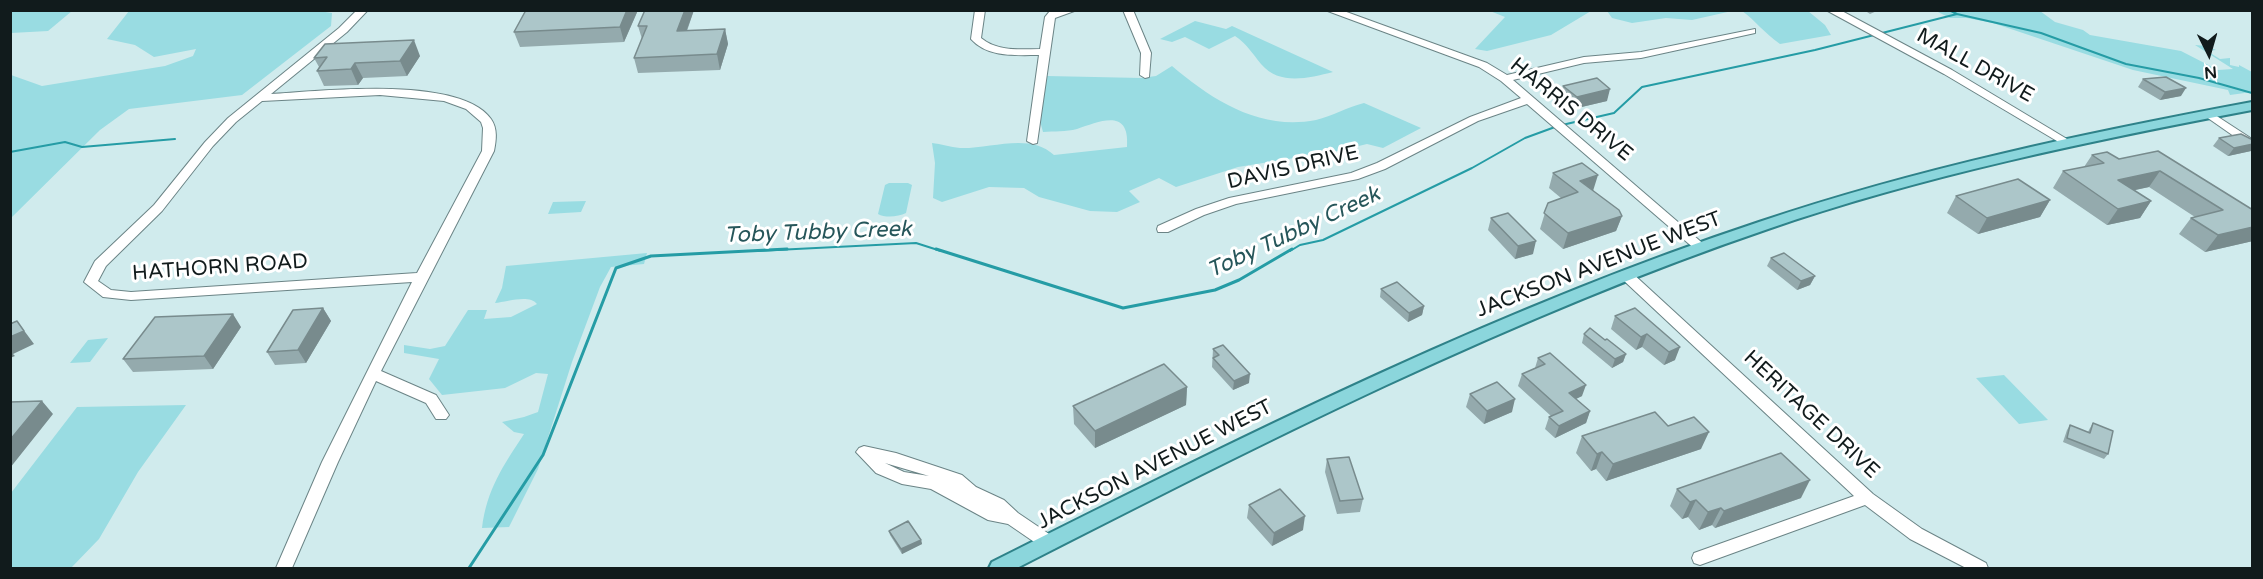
<!DOCTYPE html>
<html>
<head>
<meta charset="utf-8">
<style>
	body { margin:0 }
	#map { position:relative; width:2263px; height:579px; overflow:hidden; background:#d0ebed; font-family:"Varela Round",sans-serif }
	canvas { display:block }
	.frame { position:absolute; inset:0; border:12px solid #111b1c; pointer-events:none }
	.north { position:absolute; left:2179px; top:24px; width:60px; height:60px; -webkit-text-stroke:4px #fff; paint-order:stroke; rotate:175deg; font-size:16px; font-weight:700; line-height:24px; text-align:center; color:#111b1c }
	.north::after { content:''; display:block; margin:auto; width:21px; height:27px; background:#111b1c; clip-path:polygon(50% 0,100% 100%,50% 72%,0 100%) }
</style>
</head>
<body>
<div id="map">
<canvas width="2263" height="579"></canvas>
<div class="frame"></div>
<div class="north">N</div>
</div>
<script>
const ctx = document.querySelector('canvas').getContext('2d');
ctx.lineJoin = 'round';
function fillPath(path, color) {
  ctx.fillStyle = color;
  ctx.fill(path, 'evenodd');
}
function strokePath(path, color, width, dash) {
  ctx.strokeStyle = color;
  ctx.lineWidth = width;
  ctx.lineCap = dash ? 'butt' : 'round';
  ctx.setLineDash(dash || []);
  ctx.stroke(path);
}
function label(font, color, halo, rows, align = 'center') {
  ctx.font = font + ' "Varela Round",sans-serif';
  ctx.lineWidth = 6;
  ctx.setLineDash([]);
  ctx.textBaseline = 'middle';
  ctx.strokeStyle = halo;
  ctx.fillStyle = color;
  for (const [text, x, y, turn = 0] of rows) {
    ctx.save();
    ctx.translate(x, y);
    ctx.rotate((+turn || 0) * Math.PI / 180);
    ctx.textAlign = isNaN(turn) ? turn : align;
    if (halo) ctx.strokeText(text, 0, 0);
    ctx.fillText(text, 0, 0);
    ctx.restore();
  }
}
fillPath(new Path2D(`
	M 10,11 L 11,10 L 72,11 L 48,31 L 11,33 Z
	M 319,11 L 332,13 L 331,26 L 242,95 L 129,109 L 100,130 L 11,218 L 11,75 L 42,86 L 165,66 L 193,56 L 196,49 L 154,57 L 135,45 L 107,39 L 129,11 Z
	M 1490,11 L 1591,11 L 1551,35 L 1487,51 L 1475,49 L 1505,17 Z
	M 1607,11 L 1732,11 L 1692,20 L 1666,18 L 1632,23 L 1612,18 Z
	M 1742,11 L 1808,11 L 1825,25 L 1831,35 L 1780,44 C 1764,33 1756,21 1742,11 Z
	M 1936,11 L 2040,11 L 2055,22 L 2083,30 L 2090,35 L 2181,51 L 2218,70 L 2233,69 L 2195,45 L 2207,46 L 2216,50 L 2207,51 L 2220,59 L 2230,58 L 2230,65 L 2239,67 L 2239,65 L 2252,72 L 2252,92 L 2230,95 L 2228,90 L 2133,70 L 1993,23 L 1967,18 L 1950,18 Z
	M 1195,21 L 1226,29 L 1232,26 L 1333,72 C 1308,78 1280,86 1261,64 C 1252,53 1247,44 1235,36 L 1209,49 L 1185,37 L 1172,42 L 1160,39 Z
	M 1172,66 C 1212,100 1260,131 1316,120 C 1332,116 1348,107 1364,103 L 1421,128 L 1383,148 L 1367,144 L 1338,151 L 1238,167 L 1176,187 L 1159,178 L 1129,191 L 1140,202 L 1117,212 L 1090,211 L 1039,197 L 1024,188 L 989,187 L 942,202 L 933,198 L 935,163 L 932,143 C 941,144 950,147 960,148 C 990,149 1030,132 1054,155 L 1127,147 C 1130,107 1099,122 1077,129 C 1066,132 1054,131 1043,132 L 1040,121 L 1047,76 L 1141,78 L 1156,76 Z
	M 889,183 L 908,183 L 912,185 L 906,213 C 898,217 885,218 878,214 L 885,185 Z
	M 586,201 L 581,212 L 548,214 L 553,202 Z
	M 647,253 L 644,264 L 611,267 L 600,287 L 572,362 L 538,469 L 509,527 L 482,528 C 487,489 503,466 524,434 L 514,432 L 502,422 L 524,417 L 538,412 L 548,374 L 536,373 L 505,388 L 442,395 L 429,379 L 439,359 L 404,353 L 404,345 L 430,349 L 445,346 L 468,310 L 487,310 L 484,319 L 511,317 L 537,304 C 529,294 507,302 495,303 L 502,288 L 506,266 Z
	M 108,338 L 90,362 L 70,363 L 88,340 Z
	M 2004,375 L 2048,420 L 2019,424 L 1976,378 Z
	M 186,405 L 138,472 L 99,539 L 71,568 L 11,568 L 11,493 L 77,407 Z`), '#99dce2');
strokePath(new Path2D(`
	M 1949,10 L 1957,14
	M 1562,125 L 1614,113 L 1642,87 L 1815,50 L 1957,14 L 2041,33 L 2126,64 L 2199,78 L 2252,93
	M 10,152 L 65,142 L 82,147 L 175,139
	M 756,251 L 916,243 L 941,251
	M 1290,251 L 1300,245 L 1323,240 L 1472,168 L 1525,138 L 1555,127`), '#259ca5', 2);
strokePath(new Path2D(`
	M 936,249 L 1123,308 L 1215,290 L 1239,280 L 1292,249
	M 469,568 L 543,455 L 616,268 L 651,256 L 787,249`), '#259ca5', 3);
const minor = new Path2D(`
	M 357,10 L 368,10 L 347,32 L 271,94 C 320,91 460,75 491,119 C 498,129 496,141 494,151 L 381,371 L 436,395 L 449,415 L 446,419 L 436,419 L 426,403 L 376,381 L 338,462 L 292,568 L 276,568 L 322,462 L 412,282 L 131,300 L 103,297 L 84,282 L 95,261 L 154,205 L 205,142 L 228,118 L 339,28 ZM 380,95 L 444,101 L 466,109 L 481,122 L 483,128 L 482,151 L 417,273 L 131,292 L 111,290 L 98,281 L 106,266 L 162,211 L 213,146 L 236,122 L 262,101 Z
	M 975,10 L 985,10 L 981,38 C 998,52 1020,49 1040,49 L 1045,17 L 1050,11 L 1077,10 L 1055,18 L 1037,143 L 1033,144 L 1027,141 L 1039,55 C 1016,55 988,58 971,39 Z
	M 1123,10 L 1133,10 L 1151,53 L 1149,77 L 1145,78 L 1140,75 L 1141,53 Z
	M 1325,10 L 1341,10 L 1487,63 L 1507,75 L 1584,57 L 1641,52 L 1755,29 L 1755,33 L 1641,58 L 1584,63 L 1513,80 L 1707,247 L 1701,251 L 1696,250 L 1527,104 L 1478,121 L 1385,169 L 1358,179 L 1236,204 L 1204,215 L 1168,232 L 1158,232 L 1157,229 L 1158,226 L 1196,209 L 1229,198 L 1351,173 L 1377,163 L 1470,117 L 1521,98 L 1501,81 L 1479,67 Z
	M 1826,10 L 1840,10 L 1952,70 L 2072,142 L 2066,145 L 2062,144 L 1944,74 Z
	M 2209,111 L 2252,139 L 2252,147 L 2248,146 L 2205,116 L 2205,112 Z
	M 1626,271 L 1631,272 L 1873,494 L 1922,529 L 1986,563 L 1988,568 L 1966,568 L 1910,539 L 1865,505 L 1700,565 L 1694,563 L 1692,558 L 1694,553 L 1854,496 L 1621,278 L 1619,275 L 1621,272 Z
	M 864,446 L 896,453 L 962,475 L 976,487 L 1004,500 L 1018,513 L 1055,538 L 1057,543 L 1055,548 L 1049,550 L 1043,548 L 1008,524 L 988,520 L 931,489 L 902,484 L 876,473 L 856,452 L 859,448 ZM 885,463 L 929,476 L 904,472 Z`);
const major = new Path2D(`
	M 2252,102 L 2252,110 C 2089,141 1925,175 1768,229 C 1507,318 1262,443 1017,568 L 989,568 L 992,562 C 1242,437 1493,310 1759,222 C 1919,168 2086,133 2252,102 Z`);
strokePath(minor, '#6b8486', 2);
strokePath(major, '#2e8289', 4);
fillPath(minor, '#fff');
fillPath(major, '#8bd6dc');
fillPath(new Path2D(`
	M 638,10 L 624,42 L 520,47 L 514,32 Z
	M 645,10 L 694,10 L 687,31 L 725,29 L 728,44 L 720,70 L 638,73 L 634,58 L 642,39 L 638,26 Z
	M 1864,10 L 1879,10 L 1870,14 Z
	M 420,56 L 407,76 L 363,78 L 358,85 L 324,86 L 317,71 L 319,67 L 314,58 Z
	M 2143,79 L 2181,96 L 2160,100 L 2138,87 Z
	M 1563,86 L 1607,101 L 1573,109 L 1560,98 Z
	M 2219,138 L 2251,151 L 2228,156 L 2213,146 Z
	M 2158,151 L 2253,210 L 2253,241 L 2205,252 L 2179,234 L 2191,218 L 2195,217 L 2149,187 L 2134,190 L 2151,201 L 2140,218 L 2107,225 L 2053,188 L 2063,171 L 2084,167 L 2092,155 L 2119,159 Z
	M 1553,173 L 1593,191 L 1622,216 L 1616,231 L 1563,249 L 1540,229 L 1548,203 L 1561,198 L 1549,188 Z
	M 1956,196 L 2050,200 L 2040,217 L 1978,234 L 1947,213 Z
	M 1491,218 L 1533,254 L 1515,259 L 1488,230 Z
	M 1771,258 L 1815,276 L 1810,285 L 1797,290 L 1767,266 Z
	M 1381,289 L 1424,306 L 1422,315 L 1408,322 L 1380,297 Z
	M 323,308 L 331,321 L 306,363 L 275,365 L 267,352 Z
	M 1635,308 L 1675,360 L 1664,365 L 1642,347 L 1636,350 L 1611,329 L 1615,316 Z
	M 241,327 L 213,369 L 133,372 L 123,359 Z
	M 1584,334 L 1605,340 L 1626,354 L 1623,362 L 1612,368 L 1582,343 Z
	M 1213,349 L 1249,383 L 1233,390 L 1212,367 Z
	M 1538,358 L 1582,396 L 1576,399 L 1590,411 L 1586,423 L 1555,438 L 1545,429 L 1549,417 L 1551,416 L 1518,386 L 1522,374 L 1535,368 Z
	M 1187,387 L 1186,405 L 1095,448 L 1074,424 L 1073,406 Z
	M 1470,394 L 1512,412 L 1484,424 L 1466,407 Z
	M 2093,423 L 2108,454 L 2104,459 L 2063,442 L 2067,430 L 2070,425 L 2088,432 L 2090,428 Z
	M 1668,426 L 1701,449 L 1606,481 L 1596,469 L 1591,471 L 1576,453 L 1582,436 Z
	M 1327,459 L 1363,499 L 1360,512 L 1337,514 L 1325,472 Z
	M 1677,489 L 1801,498 L 1715,528 L 1712,525 L 1699,530 L 1688,517 L 1682,519 L 1670,506 Z
	M 1249,505 L 1303,530 L 1272,546 L 1247,518 Z
	M 889,531 L 921,540 L 922,544 L 902,554 L 890,535 Z`), '#94aaad');
fillPath(new Path2D(`
	M 627,10 L 638,10 L 624,42 L 620,27 Z
	M 685,10 L 694,10 L 681,46 L 677,31 Z
	M 725,29 L 728,44 L 720,70 L 717,54 Z
	M 414,40 L 420,56 L 407,76 L 400,61 Z
	M 355,63 L 363,78 L 358,85 L 351,69 Z
	M 2186,88 L 2181,96 L 2160,100 L 2165,92 Z
	M 1610,89 L 1607,101 L 1573,109 L 1577,97 Z
	M 2253,144 L 2253,150 L 2251,151 L 2228,156 L 2234,148 Z
	M 2160,171 L 2149,187 L 2108,196 L 2118,180 Z
	M 1598,175 L 1593,191 L 1580,181 Z
	M 2050,200 L 2040,217 L 1978,234 L 1987,218 Z
	M 2151,201 L 2140,218 L 2107,225 L 2118,209 Z
	M 1622,216 L 1616,231 L 1563,249 L 1568,233 Z
	M 2253,227 L 2253,241 L 2205,252 L 2218,235 Z
	M 1536,241 L 1533,254 L 1515,259 L 1518,246 Z
	M 1815,276 L 1810,285 L 1797,290 L 1801,281 Z
	M 1424,306 L 1422,315 L 1408,322 L 1409,313 Z
	M 323,308 L 331,321 L 306,363 L 298,350 Z
	M 233,314 L 241,327 L 213,369 L 204,356 Z
	M 17,321 L 34,344 L 13,354 L 15,356 L 10,358 L 10,337 Z
	M 1647,334 L 1642,347 L 1636,350 L 1641,337 Z
	M 1680,347 L 1675,360 L 1664,365 L 1669,352 Z
	M 1626,354 L 1623,362 L 1612,368 L 1615,359 Z
	M 1250,374 L 1249,383 L 1233,390 L 1234,381 Z
	M 1586,385 L 1582,396 L 1565,404 L 1569,393 Z
	M 1187,387 L 1186,405 L 1095,448 L 1095,431 Z
	M 1515,399 L 1512,412 L 1484,424 L 1487,411 Z
	M 42,401 L 53,414 L 10,468 L 10,440 Z
	M 1590,411 L 1586,423 L 1555,438 L 1559,426 Z
	M 1709,432 L 1701,449 L 1606,481 L 1613,464 Z
	M 1602,452 L 1596,469 L 1591,471 L 1597,454 Z
	M 1810,480 L 1801,498 L 1715,528 L 1724,511 Z
	M 1696,500 L 1688,517 L 1682,519 L 1690,502 Z
	M 1721,508 L 1712,525 L 1699,530 L 1708,512 Z
	M 1305,516 L 1303,530 L 1272,546 L 1274,533 Z
	M 921,540 L 922,544 L 902,554 L 901,549 Z`), '#788b8d');
const building = new Path2D(`
	M 526,10 L 627,10 L 620,27 L 514,32 Z
	M 645,10 L 685,10 L 677,31 L 725,29 L 717,54 L 634,58 L 647,26 L 638,26 Z
	M 414,40 L 400,61 L 355,63 L 351,69 L 317,71 L 327,57 L 314,58 L 325,44 Z
	M 2166,77 L 2186,88 L 2165,92 L 2143,79 Z
	M 1597,78 L 1610,89 L 1577,97 L 1563,86 Z
	M 2241,134 L 2253,140 L 2253,144 L 2234,148 L 2219,138 Z
	M 2158,151 L 2253,210 L 2253,227 L 2218,235 L 2191,218 L 2223,210 L 2160,171 L 2118,180 L 2151,201 L 2118,209 L 2063,171 L 2104,163 L 2092,155 L 2107,152 L 2119,159 Z
	M 1582,163 L 1598,175 L 1580,181 L 1619,210 L 1622,216 L 1568,233 L 1544,213 L 1548,203 L 1578,192 L 1553,173 Z
	M 2018,179 L 2050,200 L 1987,218 L 1956,196 Z
	M 1508,213 L 1536,241 L 1518,246 L 1491,218 Z
	M 1784,253 L 1815,276 L 1801,281 L 1771,258 Z
	M 1397,282 L 1424,306 L 1409,313 L 1381,289 Z
	M 323,308 L 298,350 L 267,352 L 293,310 Z
	M 1635,308 L 1680,347 L 1669,352 L 1647,334 L 1641,337 L 1615,316 Z
	M 233,314 L 204,356 L 123,359 L 155,317 Z
	M 17,321 L 24,331 L 10,337 L 10,324 Z
	M 1590,328 L 1605,340 L 1607,339 L 1626,354 L 1615,359 L 1584,334 Z
	M 1223,345 L 1250,374 L 1234,381 L 1213,358 L 1219,355 L 1213,349 Z
	M 1550,353 L 1586,385 L 1569,393 L 1590,411 L 1559,426 L 1549,417 L 1563,411 L 1522,374 L 1545,364 L 1538,358 Z
	M 1164,364 L 1187,387 L 1095,431 L 1073,406 Z
	M 1497,382 L 1515,399 L 1487,411 L 1470,394 Z
	M 42,401 L 10,440 L 10,402 Z
	M 1655,412 L 1668,426 L 1694,417 L 1709,432 L 1613,464 L 1602,452 L 1597,454 L 1582,436 Z
	M 2093,423 L 2113,431 L 2108,454 L 2067,438 L 2070,425 L 2090,433 Z
	M 1781,453 L 1810,480 L 1724,511 L 1721,508 L 1708,512 L 1696,500 L 1690,502 L 1677,489 Z
	M 1349,457 L 1363,499 L 1340,501 L 1327,459 Z
	M 1280,489 L 1305,516 L 1274,533 L 1249,505 Z
	M 908,521 L 921,540 L 901,549 L 889,531 Z`);
fillPath(building, '#acc6c9');
strokePath(building, '#788b8d', 1.5);
label('21px', '#111b1c', '#fff', [
	["MALL DRIVE",1975,66,29],
	["HARRIS DRIVE",1571,110,39],
	["DAVIS DRIVE",1293,168,-13],
	["JACKSON AVENUE WEST",1599,265,-21],
	["HATHORN ROAD",220,268,-4],
	["HERITAGE DRIVE",1811,415,43],
	["JACKSON AVENUE WEST",1155,465,-27]
]);
label('italic 22px', '#26565a', '#fff', [
	["Toby Tubby Creek",818,233,-2],
	["Toby Tubby Creek",1294,233,-25]
]);
</script>
</body>
</html>
